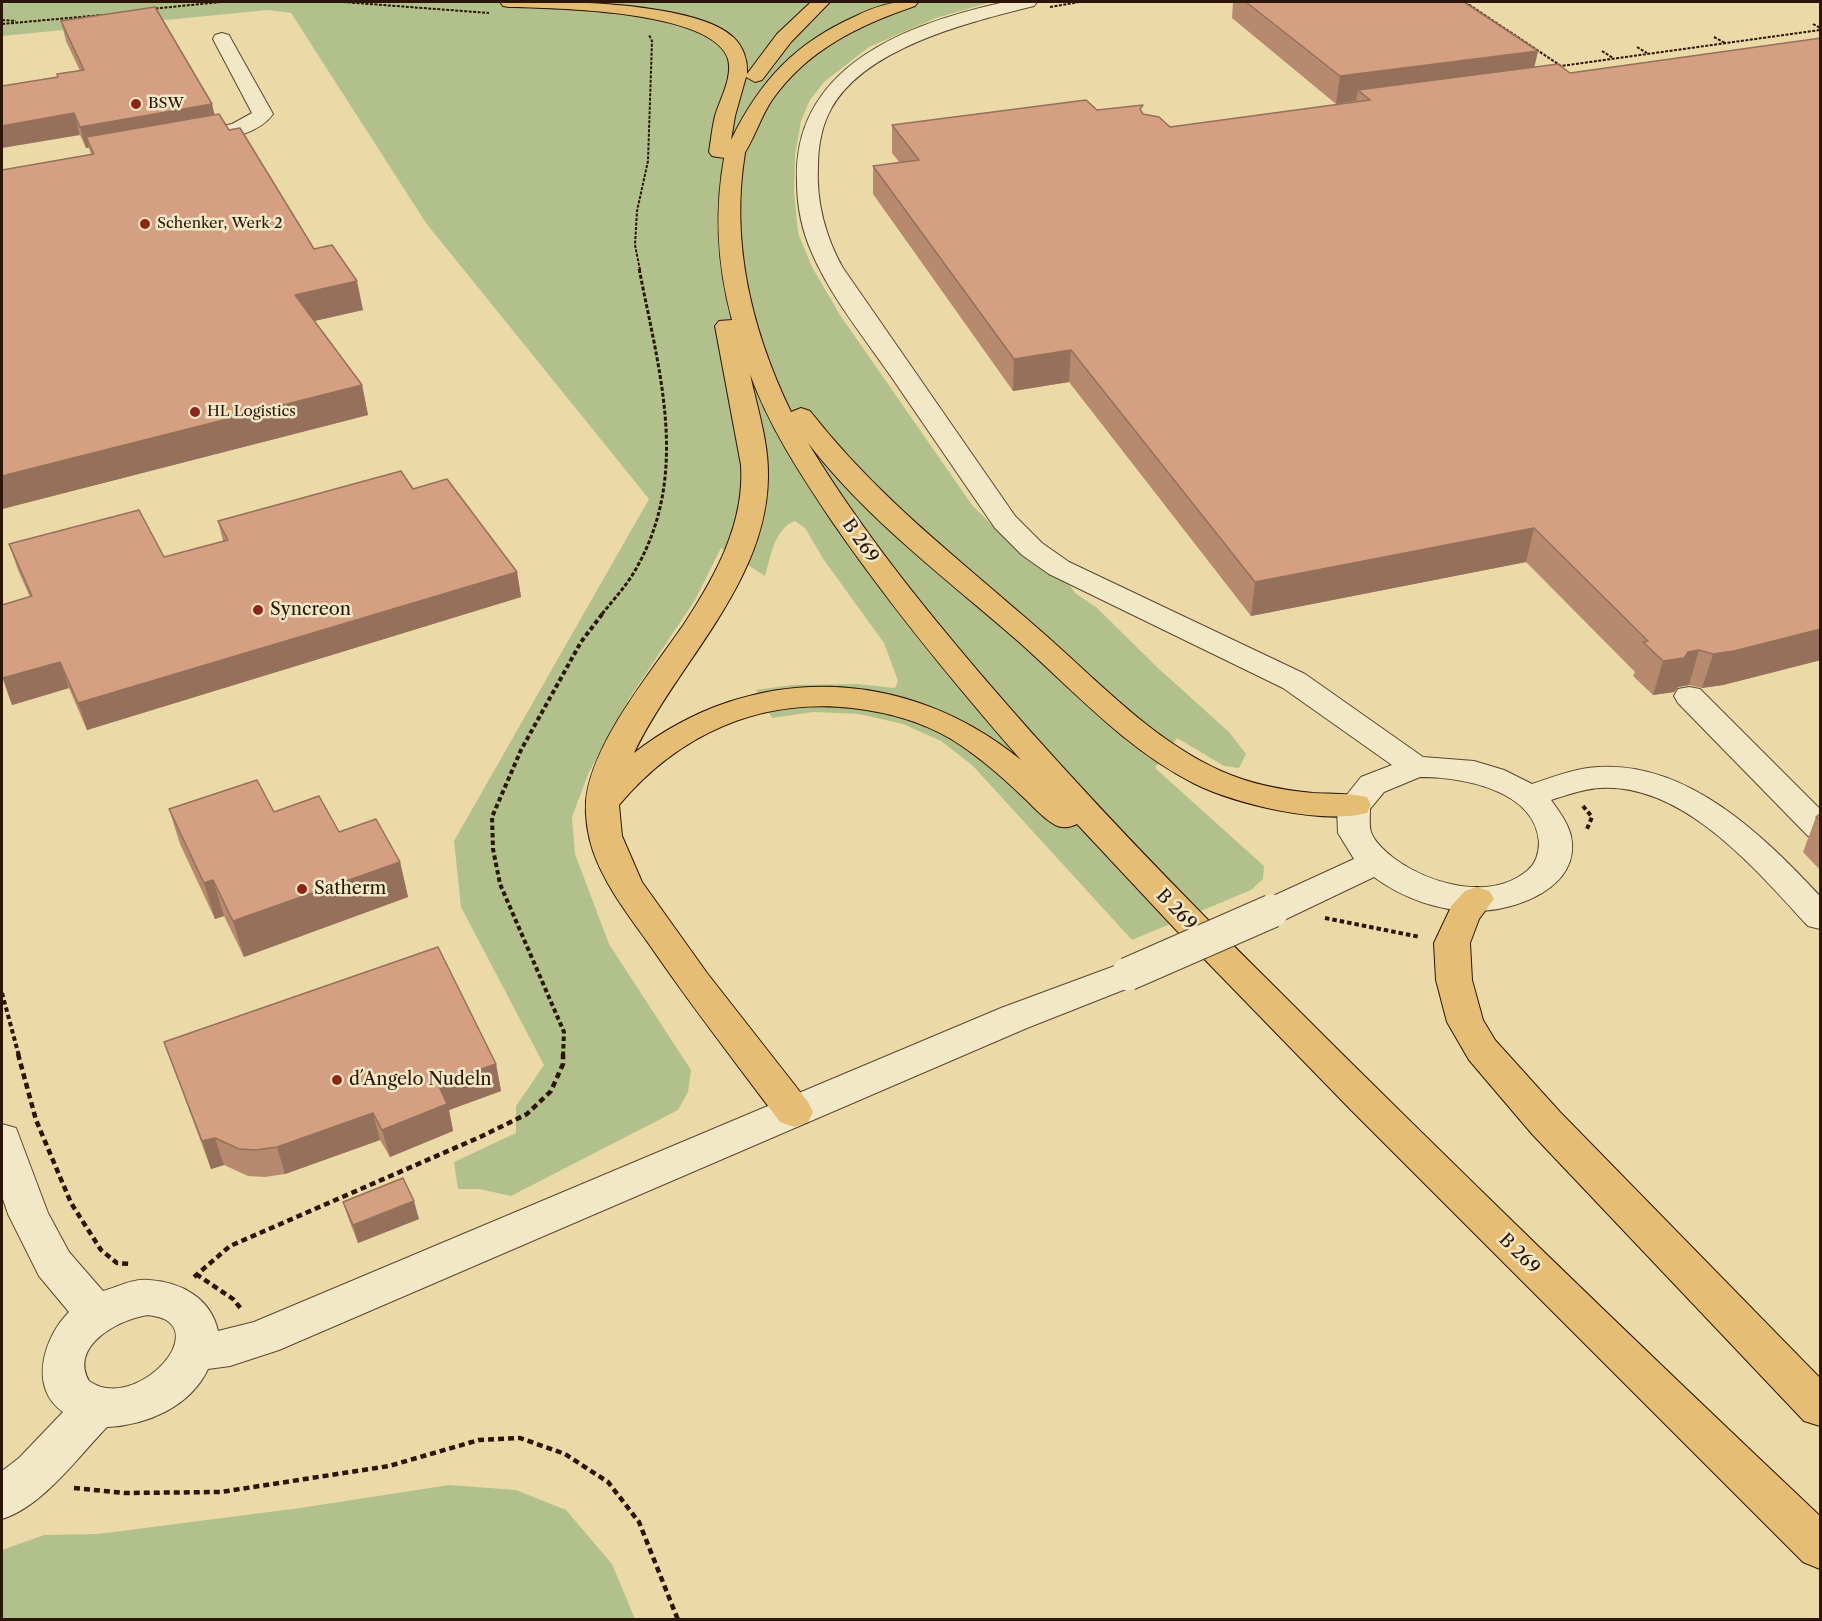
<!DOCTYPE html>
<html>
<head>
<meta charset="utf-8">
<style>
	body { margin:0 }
	#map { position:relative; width:1822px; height:1621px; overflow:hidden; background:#ebdaa8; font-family:"Libre Caslon Text",serif }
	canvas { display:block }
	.frame { position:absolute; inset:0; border:3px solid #2b1505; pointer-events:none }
</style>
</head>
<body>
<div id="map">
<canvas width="1822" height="1621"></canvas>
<div class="frame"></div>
</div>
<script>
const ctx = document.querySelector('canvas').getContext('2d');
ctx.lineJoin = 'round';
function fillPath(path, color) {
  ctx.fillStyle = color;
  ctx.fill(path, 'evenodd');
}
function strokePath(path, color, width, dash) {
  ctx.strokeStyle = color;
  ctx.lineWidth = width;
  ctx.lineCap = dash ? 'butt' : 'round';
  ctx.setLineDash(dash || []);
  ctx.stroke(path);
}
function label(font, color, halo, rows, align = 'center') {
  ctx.font = font + ' "Libre Caslon Text",serif';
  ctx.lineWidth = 5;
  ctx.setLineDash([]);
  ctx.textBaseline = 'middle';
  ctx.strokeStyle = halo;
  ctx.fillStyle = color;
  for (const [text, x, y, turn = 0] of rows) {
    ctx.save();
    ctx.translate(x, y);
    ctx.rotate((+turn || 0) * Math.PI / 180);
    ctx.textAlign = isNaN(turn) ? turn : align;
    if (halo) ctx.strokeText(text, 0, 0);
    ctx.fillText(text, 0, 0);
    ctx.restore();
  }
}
fillPath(new Path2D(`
	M 2,2 L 991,2 L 936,18 L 869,47 L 824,82 L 810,100 L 801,121 L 795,155 L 794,192 L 798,233 L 812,267 L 840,315 L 972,505 L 1001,534 L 1066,579 L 1075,593 L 1096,607 L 1158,668 L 1229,732 L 1246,754 L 1239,768 L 1224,766 L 1177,738 L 1155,768 L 1264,866 L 1263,879 L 1251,890 L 1132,940 L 973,766 L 941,741 L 903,724 L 859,714 L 813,712 L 772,718 L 756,690 L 792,685 L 858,684 L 895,688 L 898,681 L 884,643 L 824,560 L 805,528 L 795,521 C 774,529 771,556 765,576 L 721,548 L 695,600 L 629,699 L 589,772 L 572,817 L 575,854 L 609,944 L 691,1070 L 688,1092 L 678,1110 L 511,1196 L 479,1189 L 458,1189 L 454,1162 L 516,1133 L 516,1106 L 544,1065 L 461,907 L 454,841 L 649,499 L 426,223 L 291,13 L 268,10 L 2,36 Z
	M 449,1485 L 516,1490 L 566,1510 L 612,1564 L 635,1619 L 2,1619 L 2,1550 L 44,1535 L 98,1534 L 300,1508 Z`), '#b2c18c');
const minor = new Path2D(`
	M 1005,2 L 1037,2 L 1034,6 C 970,22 865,47 831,109 C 821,127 818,148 818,167 C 816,202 826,238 843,268 L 1015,516 L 1042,543 L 1069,562 L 1305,674 L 1423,757 L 1474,761 L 1504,770 L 1532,784 C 1553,777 1576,768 1598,767 C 1688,761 1764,836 1820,896 L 1820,929 L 1808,926 C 1756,870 1684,783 1600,788 C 1583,789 1567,795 1551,800 C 1559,811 1568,823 1571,836 C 1582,887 1516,911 1476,911 C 1441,912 1402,898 1374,877 L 1284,920 L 1272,923 L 1260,920 L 1255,911 L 1260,902 L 1354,859 L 1338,833 L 1337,807 L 1361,777 L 1392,765 L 1283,688 L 1049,574 L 1022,555 L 995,528 C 960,477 925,426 890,375 C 863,336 831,297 812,253 C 802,231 797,206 797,182 C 792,65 909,23 1005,2 ZM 1420,777 C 1460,777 1535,789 1539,842 C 1539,853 1536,863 1528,870 C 1491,902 1430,884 1395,859 C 1386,852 1375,843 1371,832 C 1369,826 1370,816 1370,809 L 1384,792 Z
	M 222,33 L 229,35 L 231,39 L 273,114 C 256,138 218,139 192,144 L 185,142 L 182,138 L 185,134 L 232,124 L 252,113 L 213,39 L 215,35 Z
	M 1689,687 L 1700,689 L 1820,809 L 1820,839 L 1808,836 L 1678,703 L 1674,696 L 1678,689 Z
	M 1128,961 L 1141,965 L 1146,974 L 1141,983 L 1027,1028 L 279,1350 L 230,1366 L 208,1369 C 190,1407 147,1425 107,1427 C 78,1457 42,1507 2,1519 L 2,1471 L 19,1458 L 63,1412 C 28,1387 44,1337 69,1312 L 39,1276 L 8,1214 L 2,1196 L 2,1124 L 16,1128 L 48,1213 L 69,1252 L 103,1291 C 117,1287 134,1278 149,1280 C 181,1282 211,1298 218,1331 L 254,1322 L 1001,1008 ZM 148,1315 C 153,1316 161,1317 166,1320 C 202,1342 131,1411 89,1381 C 69,1345 120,1319 148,1315 Z`);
const major = new Path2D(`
	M 735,147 L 742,149 L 745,153 C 730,243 752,331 791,412 L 801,408 L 810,411 C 878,498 960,560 1042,632 C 1098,681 1152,740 1221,771 C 1250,784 1281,790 1313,793 C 1331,794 1349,793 1367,797 L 1371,805 L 1367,813 C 1322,825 1236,804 1195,784 C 1127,750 1075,692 1019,642 C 947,579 867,520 808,443 C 862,532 928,613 996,692 C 1085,795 1180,893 1277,989 C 1455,1167 1637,1343 1820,1516 L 1820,1569 L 1803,1562 L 1351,1110 L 1177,931 L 1077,824 C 1069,828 1060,829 1052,823 C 1041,816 1032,805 1022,796 C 1000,775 977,755 951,739 C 921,721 886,712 852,708 C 759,698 679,734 619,805 L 622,836 L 642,882 L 707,973 L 808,1102 L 813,1112 L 808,1122 L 794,1127 L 780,1122 C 737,1064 692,1007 651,947 C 630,917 605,886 593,851 C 588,836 585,817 586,801 C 591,744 652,671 684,624 C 715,577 745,523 741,465 L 715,326 L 719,321 L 732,320 C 717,264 714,210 725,153 L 728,149 ZM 750,374 C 769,426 799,472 829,517 C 887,602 953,682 1021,760 C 907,666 752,661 634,753 C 677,663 767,583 768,477 C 769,443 757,407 750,374 Z
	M 1477,887 L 1489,891 L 1494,899 L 1479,919 L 1470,943 L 1472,980 L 1483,1020 L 1495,1040 L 1560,1112 L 1820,1378 L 1820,1426 L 1804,1421 L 1532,1134 L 1469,1060 L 1447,1022 L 1436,980 L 1434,943 L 1452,905 L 1465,891 Z`);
const highway = new Path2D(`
	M 500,2 C 550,0 695,1 733,37 C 743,46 748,60 747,74 L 777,34 L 811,2 L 830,2 L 791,42 L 762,80 L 755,82 L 746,77 L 735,116 L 731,140 C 760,81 795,43 856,16 C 876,6 896,0 918,2 L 915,6 C 859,25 807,50 772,100 C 760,118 754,140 742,157 C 734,159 720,158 712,156 L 709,152 C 711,140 712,128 715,116 C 720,99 733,77 728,59 C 712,10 553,8 509,7 L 503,6 Z`);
strokePath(minor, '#5b462e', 2);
strokePath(major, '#2b1505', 2);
strokePath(highway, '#2b1505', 2);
strokePath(new Path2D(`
	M 343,2 L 489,13
	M 1465,2 L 1561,66 L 1820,30
	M 1050,7 L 1079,2
	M 151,9 L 221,2
	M 2,20 L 16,21
	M 2,24 L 102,15
	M 1813,24 L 1820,28
	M 1714,37 L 1725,43
	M 1637,47 L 1647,53
	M 1602,51 L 1613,58
	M 640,270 L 635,245 L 637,211 L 648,161 L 652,41 L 649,35`), '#2b1505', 2, [3, 1.5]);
strokePath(new Path2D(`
	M 602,614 C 614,599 628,584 637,567 C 691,471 658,368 639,268`), '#2b1505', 3, [4, 2]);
strokePath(new Path2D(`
	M 1583,806 L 1592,817 L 1587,829
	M 1325,918 L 1420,937
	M 2,993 L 19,1056
	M 563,1056 L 564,1032 L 500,884 L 493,849 L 492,817 L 521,750 L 581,642 L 603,613`), '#2b1505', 4, [4.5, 3]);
strokePath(new Path2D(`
	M 18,1054 L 36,1120 L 71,1203 L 101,1250 L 117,1263 L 130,1264
	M 196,1274 L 233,1299 L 242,1310
	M 194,1277 L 230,1246 L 480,1137 L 527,1114 L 551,1091 L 563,1064 L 563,1054
	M 74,1488 L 125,1493 L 221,1492 L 389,1466 L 479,1440 L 520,1438 L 565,1454 L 608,1482 L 639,1522 L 678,1620`), '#2b1505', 4.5, [6, 4]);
fillPath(minor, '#f2e7c6');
fillPath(major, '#e6bd74');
fillPath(highway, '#e6bd74');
const minorBridge = new Path2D(`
	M 1128,974 L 1272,911`);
strokePath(minorBridge, '#5b462e', 35, []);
strokePath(minorBridge, '#f2e7c6', 33);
fillPath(new Path2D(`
	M 1233,2 L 1464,2 L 1538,51 L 1534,67 L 1570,73 L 1821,38 L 1821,660 L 1723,685 L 1702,688 L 1689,685 L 1678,687 L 1674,692 L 1653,695 L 1633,676 L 1635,672 L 1526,562 L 1251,616 L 1069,382 L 1013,391 L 873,194 L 873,166 L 899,162 L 892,153 L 892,125 L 1097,110 L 1142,113 L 1143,114 L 1170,127 L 1356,102 L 1356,101 L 1336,104 L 1232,18 Z
	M 61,21 L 214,115 L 229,130 L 314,249 L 363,310 L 314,321 L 362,385 L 368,415 L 2,509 L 2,170 L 91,154 L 89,148 L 86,148 L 80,135 L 58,77 L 80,71 L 66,41 Z
	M 413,489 L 517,572 L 521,597 L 87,730 L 69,688 L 12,705 L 2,677 L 2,605 L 30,597 L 18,570 L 9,544 L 164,557 L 223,541 L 218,521 Z
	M 169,809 L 274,812 L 339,832 L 400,862 L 408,897 L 244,957 L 224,916 L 215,919 L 180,844 Z
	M 1821,813 L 1821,871 L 1803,852 L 1816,817 Z
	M 164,1042 L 496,1064 L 501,1091 L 449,1110 L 453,1131 L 390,1157 L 380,1140 L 285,1174 L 265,1177 L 248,1176 L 224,1165 L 211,1169 Z
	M 343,1202 L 419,1219 L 358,1243 L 349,1220 Z`), '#b78a6f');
fillPath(new Path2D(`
	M 1538,51 L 1532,77 L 1358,90 L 1356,101 L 1336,104 L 1340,76 Z
	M 212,104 L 217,125 L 86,137 L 89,148 L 86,148 L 80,127 Z
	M 74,113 L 80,135 L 2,148 L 2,126 Z
	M 357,281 L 363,310 L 301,324 L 295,295 Z
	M 1071,350 L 1069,382 L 1013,391 L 1014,359 Z
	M 362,385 L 368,415 L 2,509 L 2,476 Z
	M 1534,528 L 1526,562 L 1251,616 L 1255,582 Z
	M 517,572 L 521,597 L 87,730 L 78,703 Z
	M 1821,629 L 1821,660 L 1723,685 L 1702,688 L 1713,654 Z
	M 1699,650 L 1689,685 L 1678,687 L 1674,692 L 1653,695 L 1663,661 L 1688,652 Z
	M 60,662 L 69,688 L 12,705 L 3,678 Z
	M 400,862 L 408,897 L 244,957 L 233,921 Z
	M 213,880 L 224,916 L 215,919 L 204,883 Z
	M 496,1064 L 501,1091 L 449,1110 L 453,1131 L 390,1157 L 382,1130 L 438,1084 Z
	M 373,1113 L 380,1140 L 285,1174 L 277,1147 Z
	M 215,1138 L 224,1165 L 211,1169 L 202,1141 Z
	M 414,1201 L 419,1219 L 358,1243 L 353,1225 Z`), '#95705a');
const building = new Path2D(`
	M 1246,2 L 1464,2 L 1538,51 L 1340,76 Z
	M 155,7 L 212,104 L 80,127 L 74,113 L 2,126 L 2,86 L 58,77 L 57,74 L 84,70 L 61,21 Z
	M 1821,38 L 1821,629 L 1734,651 L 1713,654 L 1699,650 L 1688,652 L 1684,658 L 1663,661 L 1643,642 L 1648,641 L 1534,528 L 1255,582 L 1071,350 L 1014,359 L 873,166 L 919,160 L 892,125 L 1086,100 L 1097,110 L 1143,105 L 1140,109 L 1143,114 L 1159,117 L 1170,127 L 1370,100 L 1358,90 L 1558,64 L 1570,73 Z
	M 219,114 L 229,130 L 240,128 L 314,249 L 332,245 L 357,281 L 295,295 L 362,385 L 2,476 L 2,170 L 94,154 L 86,137 Z
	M 401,471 L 413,489 L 447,479 L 517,572 L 78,703 L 60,662 L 3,678 L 2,676 L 2,605 L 32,596 L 9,544 L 139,510 L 164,557 L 228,540 L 218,521 Z
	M 257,780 L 274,812 L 319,796 L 339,832 L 376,819 L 400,862 L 233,921 L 213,880 L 204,883 L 169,809 Z
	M 1821,813 L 1821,821 L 1816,817 Z
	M 438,947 L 496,1064 L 438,1084 L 447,1104 L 382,1130 L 373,1113 L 277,1147 L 256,1150 L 239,1149 L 215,1138 L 202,1141 L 164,1042 Z
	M 403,1178 L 414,1201 L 353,1225 L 343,1202 Z`);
fillPath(building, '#d5a081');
strokePath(building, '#95705a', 1.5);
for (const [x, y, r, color] of [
	[136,104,6,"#8f2418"],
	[145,224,6,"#8f2418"],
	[195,412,6,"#8f2418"],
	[258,610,6,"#8f2418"],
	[302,889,6,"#8f2418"],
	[337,1080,6,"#8f2418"]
]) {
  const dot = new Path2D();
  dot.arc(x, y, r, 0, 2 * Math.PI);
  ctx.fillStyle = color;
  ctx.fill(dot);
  strokePath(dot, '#f2e7c6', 2);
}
label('15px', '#2b1505', '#f2e7c6', [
	["BSW",148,104],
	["Schenker, Werk 2",157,224],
	["HL Logistics",207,412]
], 'left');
label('18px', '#2b1505', '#f2e7c6', [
	["B 269",860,541,55],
	["B 269",1176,910,46],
	["B 269",1519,1254,45]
]);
label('18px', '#2b1505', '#f2e7c6', [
	["Syncreon",270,610],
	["Satherm",314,889],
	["d´Angelo Nudeln",349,1080]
], 'left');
</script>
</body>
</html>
